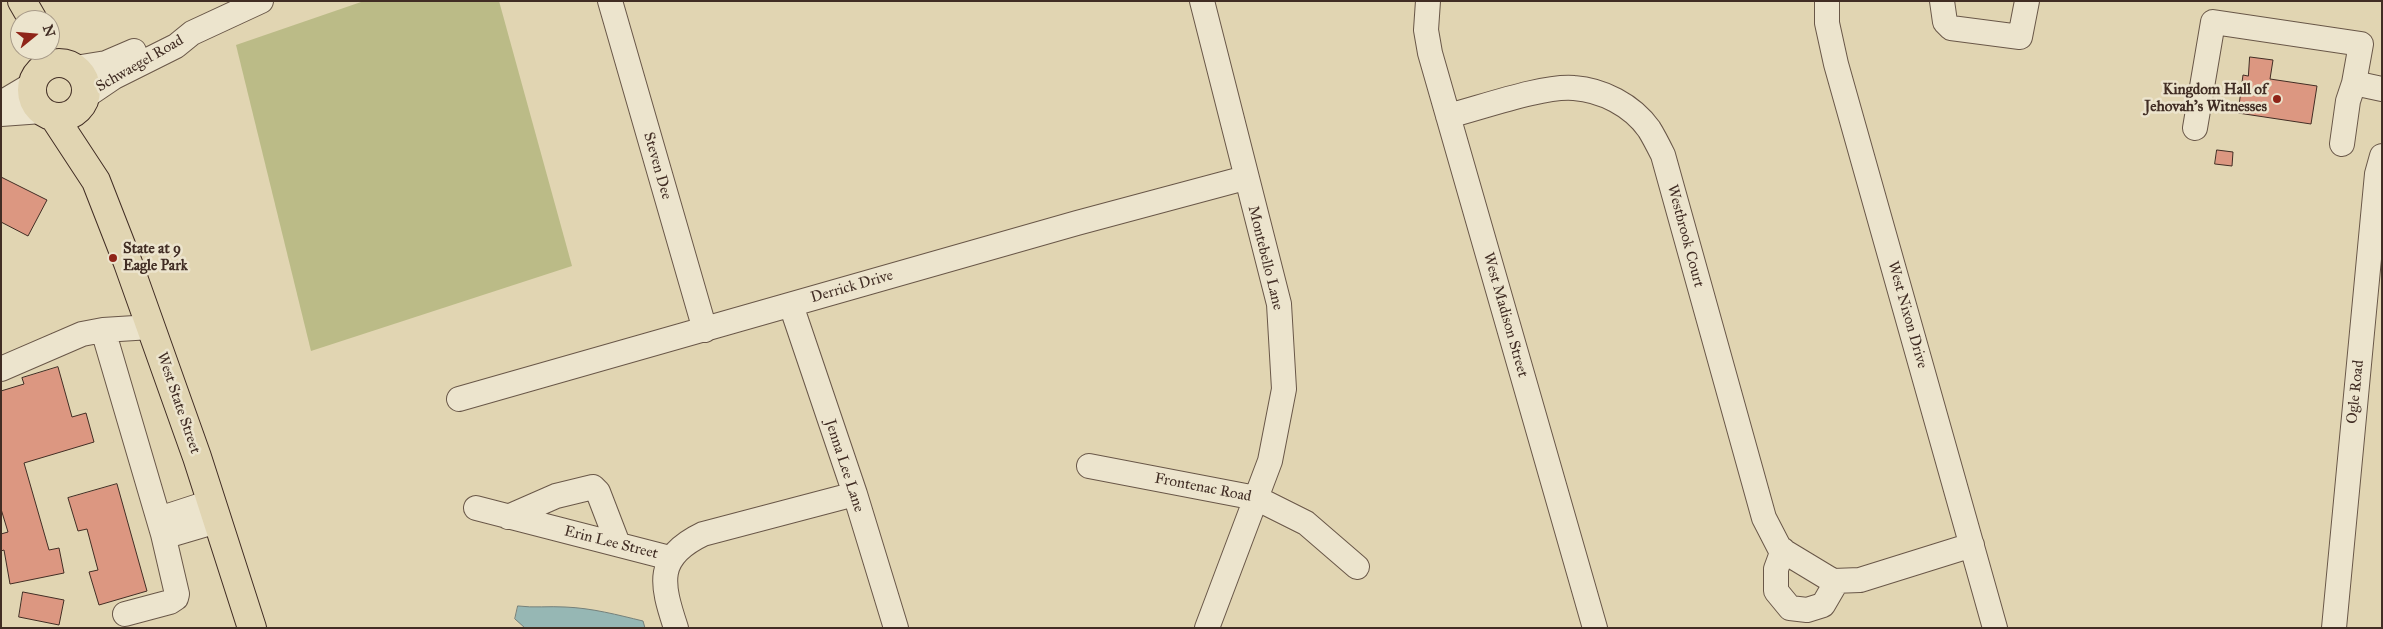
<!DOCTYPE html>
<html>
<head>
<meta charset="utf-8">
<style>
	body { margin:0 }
	#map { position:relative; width:2383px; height:629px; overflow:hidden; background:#e1d5b2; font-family:"IM FELL Great Primer",serif }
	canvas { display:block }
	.frame { position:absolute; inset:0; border:2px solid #412d24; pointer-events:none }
	.north { position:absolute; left:10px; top:10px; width:50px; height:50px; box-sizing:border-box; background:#ece4cd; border:1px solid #a89b89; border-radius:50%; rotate:73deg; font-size:14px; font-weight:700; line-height:20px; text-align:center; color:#412d24 }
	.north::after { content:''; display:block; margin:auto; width:18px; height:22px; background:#8f2418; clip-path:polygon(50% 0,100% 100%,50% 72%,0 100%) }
</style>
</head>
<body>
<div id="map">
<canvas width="2383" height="629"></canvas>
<div class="frame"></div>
<div class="north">N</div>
</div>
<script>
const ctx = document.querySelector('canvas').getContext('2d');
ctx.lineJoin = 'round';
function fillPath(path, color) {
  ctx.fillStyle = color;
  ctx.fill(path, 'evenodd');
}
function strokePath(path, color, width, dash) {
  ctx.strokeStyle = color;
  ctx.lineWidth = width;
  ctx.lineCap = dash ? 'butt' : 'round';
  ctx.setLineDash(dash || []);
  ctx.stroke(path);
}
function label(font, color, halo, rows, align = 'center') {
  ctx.font = font + ' "IM FELL Great Primer",serif';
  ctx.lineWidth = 5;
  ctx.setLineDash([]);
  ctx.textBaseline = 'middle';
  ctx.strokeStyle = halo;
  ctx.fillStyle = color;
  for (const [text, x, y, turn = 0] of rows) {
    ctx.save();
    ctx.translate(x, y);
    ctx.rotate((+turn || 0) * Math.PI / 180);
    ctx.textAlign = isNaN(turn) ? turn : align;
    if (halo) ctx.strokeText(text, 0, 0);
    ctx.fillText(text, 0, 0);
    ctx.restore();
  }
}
fillPath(new Path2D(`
	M 364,1 L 499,1 L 572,266 L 311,351 L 236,45 Z`), '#bbbb87');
const water = new Path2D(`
	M 518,606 C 534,608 549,606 565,607 C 592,608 618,615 643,621 L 645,628 L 525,628 L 515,619 Z`);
fillPath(water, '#96b7b4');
strokePath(water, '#74807a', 1);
const building = new Path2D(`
	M 2250,57 L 2273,60 L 2270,79 L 2317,86 L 2311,124 L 2238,113 L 2243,75 L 2248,76 Z
	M 2217,150 L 2233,152 L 2232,166 L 2215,164 Z
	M 1,177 L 47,200 L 28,236 L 1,222 Z
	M 58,367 L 72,417 L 86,413 L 94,442 L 24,463 L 49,550 L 59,548 L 64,573 L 10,584 L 4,550 L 1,551 L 1,534 L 8,532 L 1,509 L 1,391 L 24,384 L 22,378 Z
	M 117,484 L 147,591 L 99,605 L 89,572 L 98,570 L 87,529 L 78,531 L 68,498 Z
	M 23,592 L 64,600 L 59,625 L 19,617 Z`);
fillPath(building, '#dc9781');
strokePath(building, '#412d24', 1);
const minor = new Path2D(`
	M 610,1 L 705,330
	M 1202,1 L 1279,304 L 1284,389 L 1270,461 L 1207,628
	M 1428,1 L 1426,30 L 1430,53 L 1595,628
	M 1827,1 L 1827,23 L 1836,64 L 1995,628
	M 1942,1 L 1945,22 L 1951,28 L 2020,37 L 2027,1
	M 75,68 L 106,63 L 134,51
	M 86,96 L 114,77 L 176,46 L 192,33 L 261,1
	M 1,103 L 33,84
	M 1,114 L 42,111
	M 1448,116 C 1480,108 1544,85 1574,88 C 1602,90 1632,105 1649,129 C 1654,137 1659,147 1663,155 L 1764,518 L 1780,549 L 1833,581 L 1860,580 L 1972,545
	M 2195,128 L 2213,22 L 2361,44 L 2354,83 L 2382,89
	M 2342,144 L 2348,101 L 2354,83
	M 791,305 L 855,494 L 896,628
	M 103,330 L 163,534 L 177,594 L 176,598 L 170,602 L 125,614
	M 1,369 L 82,334 L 103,330 L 151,327
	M 459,399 L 1077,223 L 1245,178
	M 1089,466 L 1256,498 L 1306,523 L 1357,567
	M 211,502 L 165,517 L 160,524 L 173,534 L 217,521
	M 476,508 L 670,558
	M 508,517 L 556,496 L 593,487 L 598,492 L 618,544
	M 1783,550 L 1776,569 L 1776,591 L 1790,608 L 1807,610 L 1823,605 L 1837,581
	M 676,628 C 661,583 655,557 703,534 L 855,494
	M 2334,628 L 2377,174 L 2382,156`);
const major = new Path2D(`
	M 22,1 L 33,20
	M32 90a27 27 0 1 1 54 0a27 27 0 1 1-54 0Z
	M 54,117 L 96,181 L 128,263 L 197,457 L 252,628`);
strokePath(minor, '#695748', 26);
strokePath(major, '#412d24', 30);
strokePath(minor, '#ece4cd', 24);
strokePath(major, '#e1d5b2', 28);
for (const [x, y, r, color] of [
	[2277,99,5,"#8f2418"],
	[113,258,5,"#8f2418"]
]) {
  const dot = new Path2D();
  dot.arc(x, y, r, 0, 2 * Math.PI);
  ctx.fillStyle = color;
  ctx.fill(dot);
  strokePath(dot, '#ece4cd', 2);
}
label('15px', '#412d24', '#ece4cd', [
	["Schwaegel Road",140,64,-30],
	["Steven Dee",657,166,74],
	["Westbrook Court",1685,236,75],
	["Montebello Lane",1265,258,76],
	["Derrick Drive",852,287,-16],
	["West Madison Street",1505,315,74],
	["West Nixon Drive",1907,315,74],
	["Ogle Road",2356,392,-84],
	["West State Street",178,403,71],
	["Jenna Lee Lane",844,466,72],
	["Frontenac Road",1203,488,11],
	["Erin Lee Street",611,543,14]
]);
label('bold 15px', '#412d24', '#ece4cd', [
	["Kingdom Hall of",2267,90],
	["Jehovah's Witnesses",2267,107],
	["State at 9",123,249,"left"],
	["Eagle Park",123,266,"left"]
], 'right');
</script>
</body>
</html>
